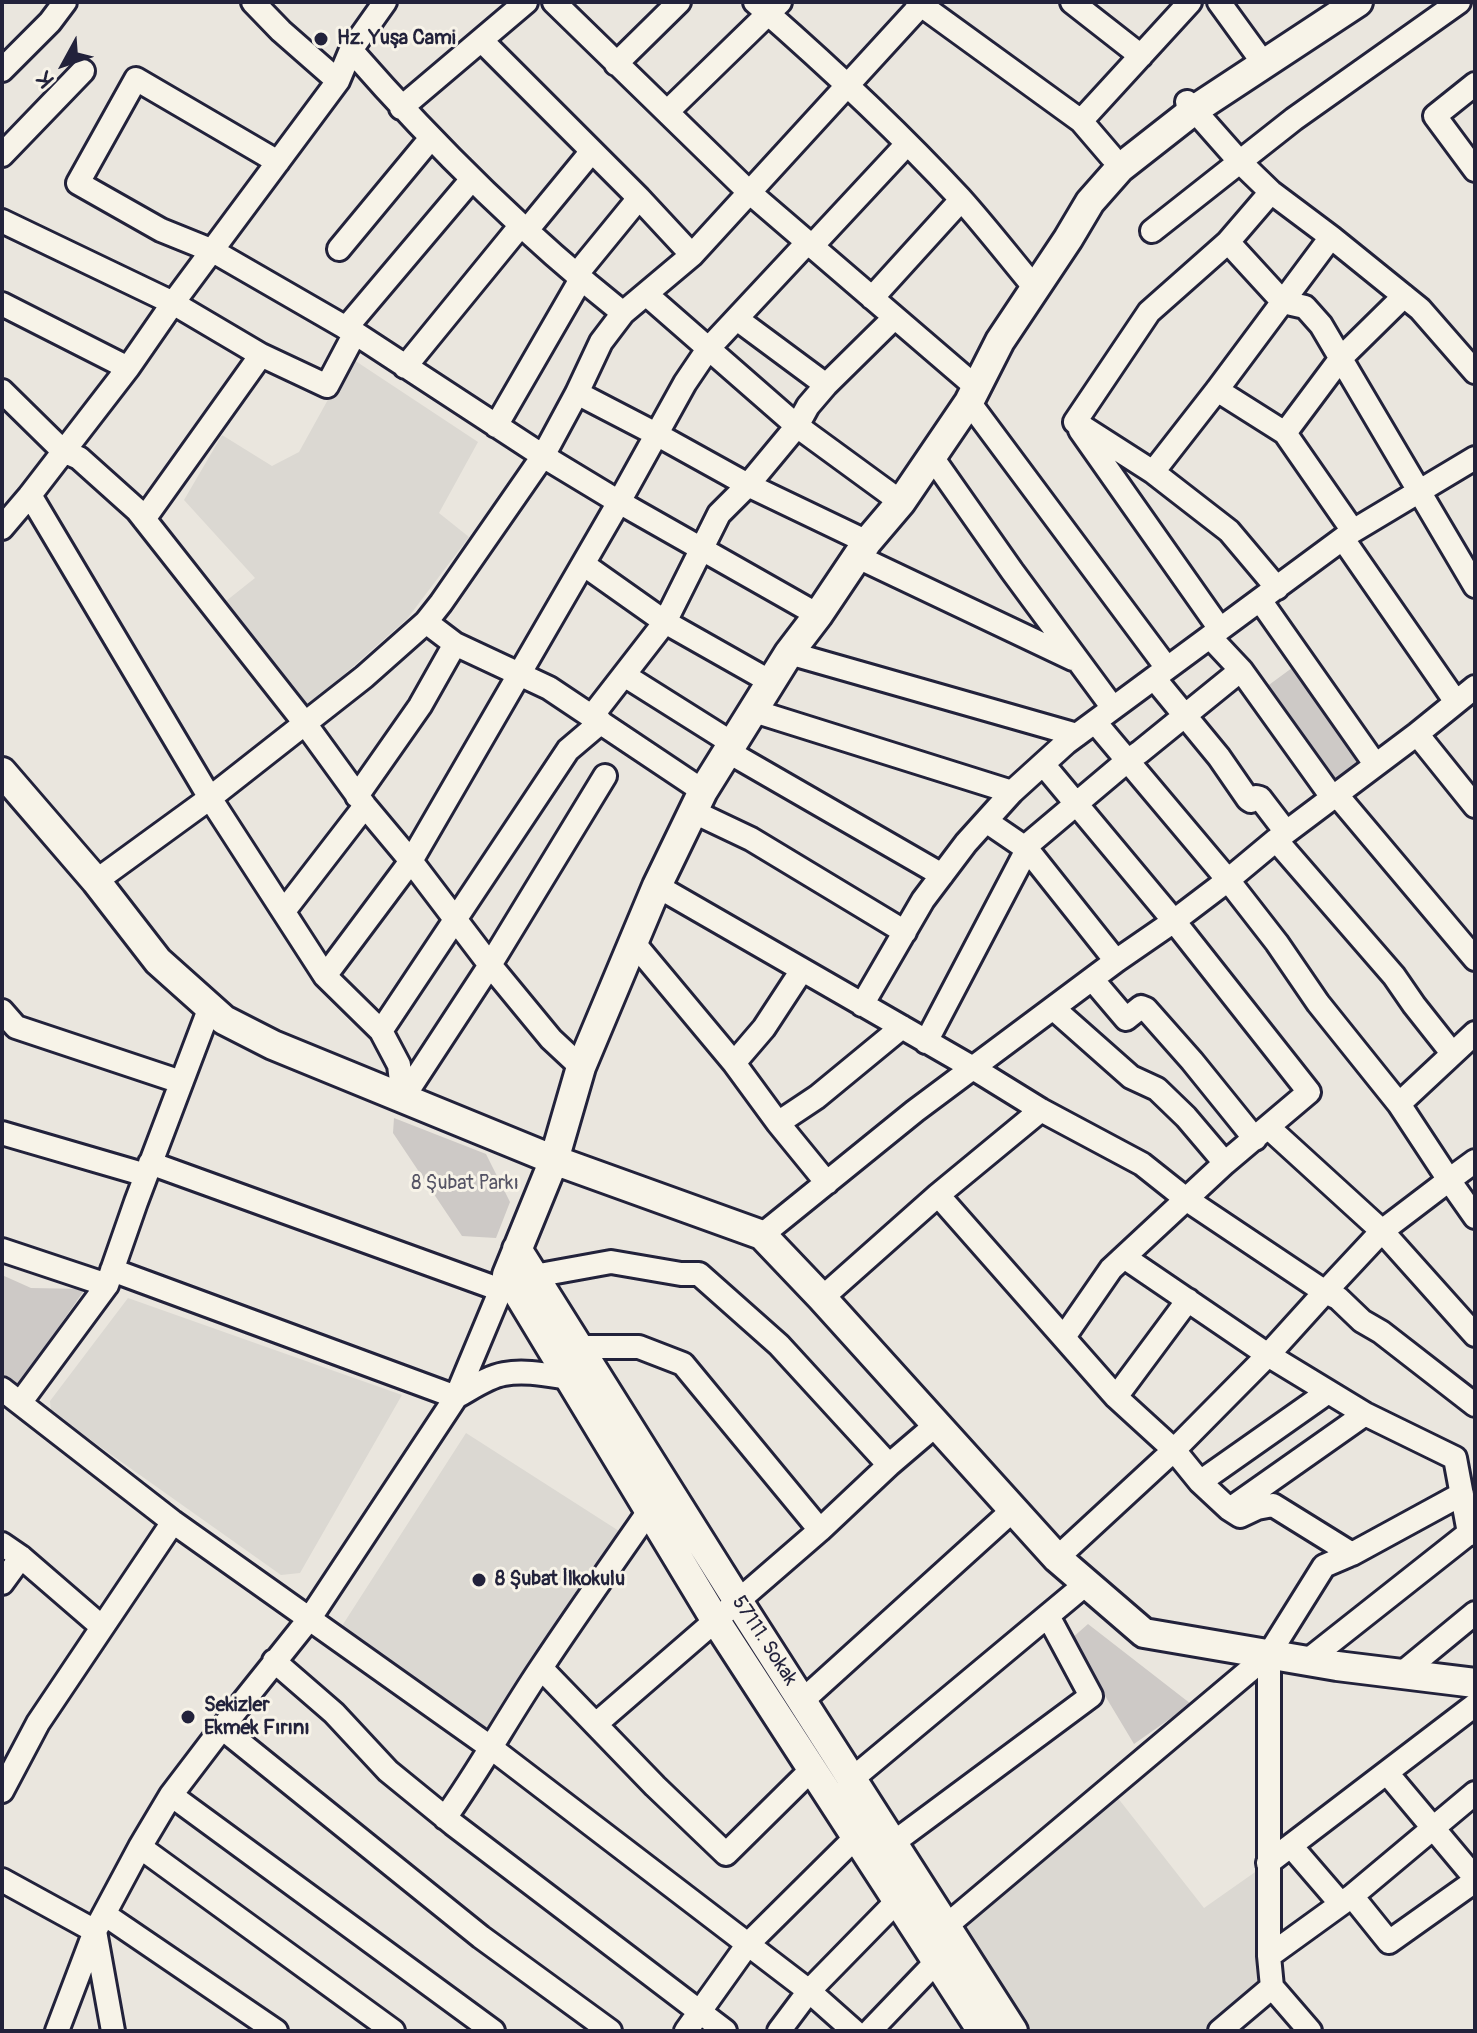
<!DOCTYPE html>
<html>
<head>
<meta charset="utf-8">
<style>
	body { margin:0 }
	#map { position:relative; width:1477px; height:2033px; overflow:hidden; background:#eae6de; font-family:Pangolin,sans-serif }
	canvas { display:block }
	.frame { position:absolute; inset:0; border:4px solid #22223b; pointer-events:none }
	.north { position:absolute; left:24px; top:24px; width:80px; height:80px; -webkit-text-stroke:6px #f7f3e8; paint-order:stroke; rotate:230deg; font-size:22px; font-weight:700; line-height:32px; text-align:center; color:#22223b }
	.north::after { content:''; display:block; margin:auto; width:28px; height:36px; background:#22223b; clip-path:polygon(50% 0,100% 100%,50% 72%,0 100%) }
</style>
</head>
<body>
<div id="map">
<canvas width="1477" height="2033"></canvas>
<div class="frame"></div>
<div class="north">K</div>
</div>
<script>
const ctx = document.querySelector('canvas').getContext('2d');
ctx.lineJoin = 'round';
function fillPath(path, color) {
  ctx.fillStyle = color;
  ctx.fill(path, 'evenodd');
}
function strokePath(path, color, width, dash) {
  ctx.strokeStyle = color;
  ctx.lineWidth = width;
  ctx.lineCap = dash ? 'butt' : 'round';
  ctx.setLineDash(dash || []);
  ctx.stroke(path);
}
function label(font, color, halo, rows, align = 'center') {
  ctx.font = font + ' Pangolin,sans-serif';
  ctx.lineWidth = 6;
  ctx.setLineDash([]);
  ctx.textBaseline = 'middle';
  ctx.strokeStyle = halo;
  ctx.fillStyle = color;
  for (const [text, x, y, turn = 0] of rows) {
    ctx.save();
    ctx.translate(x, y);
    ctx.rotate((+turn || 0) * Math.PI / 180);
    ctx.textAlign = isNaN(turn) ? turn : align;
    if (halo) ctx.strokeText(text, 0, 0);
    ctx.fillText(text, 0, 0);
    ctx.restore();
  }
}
fillPath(new Path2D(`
	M 351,358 L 478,442 L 439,513 L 469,537 L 407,619 L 306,708 L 221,605 L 255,578 L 184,500 L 222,435 L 272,466 L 299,452 Z
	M 128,1298 L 402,1395 L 300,1573 L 281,1575 L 51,1412 L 50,1401 Z
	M 466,1433 L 619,1531 L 488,1732 L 340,1629 Z
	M 1110,1788 L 1204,1908 L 1268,1863 L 1272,1987 L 1220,2031 L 1013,2031 L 946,1926 Z`), '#dbd8d2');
fillPath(new Path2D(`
	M 1296,665 L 1366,762 L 1331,786 L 1262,690 Z
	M 394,1118 L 486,1154 L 510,1202 L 496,1238 L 462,1236 L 393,1133 Z
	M 2,1275 L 31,1288 L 85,1289 L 18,1386 L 2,1375 Z
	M 1088,1624 L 1191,1704 L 1134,1744 L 1071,1639 Z`), '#cdc9c6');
const minor = new Path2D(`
	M 253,2 L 281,31 L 338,81
	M 554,2 L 749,192 L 976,387
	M 755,2 C 826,64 896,129 960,198 C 986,227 1010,258 1035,288
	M 917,2 L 1081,121 L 1111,156
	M 1072,2 L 1141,56
	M 1219,2 L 1256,53
	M 482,41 L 639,198 L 692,255
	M 351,50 C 434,145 524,234 623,313
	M 616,64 L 679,2
	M 2,70 L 50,22 L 65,2
	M 1475,84 L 1435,116 L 1475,170
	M 1187,102 L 1240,162 L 1271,192 L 1331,237 L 1420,309 L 1475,372
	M 401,108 L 526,2
	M 667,112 L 780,2
	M 1081,121 L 1190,2
	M 2,155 L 83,71
	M 278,162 L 136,79 L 78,183 L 161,230 L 213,251 L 355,333 L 543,456 L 619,502 L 818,615
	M 2,221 L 173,303 L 261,355 L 144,519
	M 527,230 L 592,151
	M 1152,231 L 1294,119 L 1459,2
	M 1228,242 L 1271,192
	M 812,246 L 907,144
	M 339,249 L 431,138
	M 576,275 L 639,198
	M 646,294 L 797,426 L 901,502
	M 872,298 L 961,200
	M 2,304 L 128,368
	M 737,319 L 826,385
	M 346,328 L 472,179
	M 261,355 L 327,386 L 355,333
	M 405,367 L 521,225
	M 1217,390 L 1285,433 L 1353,531
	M 2,391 L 63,451 L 79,458 L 137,510 L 304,722 L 365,806 L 411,861 L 490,965 L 551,1039 L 581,1067
	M 577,393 L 656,434 L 748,485 L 867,542
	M 969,402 L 1167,668
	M 1075,422 L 1149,312 L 1228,242 L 1283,302 L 1305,307 L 1321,325 L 1475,586
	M 1075,422 L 1153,472 L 1229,531 L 1277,588
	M 496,426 L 581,279
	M 1080,430 L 1220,629
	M 1285,433 L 1341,358 L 1404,296
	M 932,457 L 1012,571 L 1113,708
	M 1153,472 L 1217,390 L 1331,237
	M 30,495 L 210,798 L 325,976 L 381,1031 L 399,1065 L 403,1098
	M 2,528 L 30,495 L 128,368 L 173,303 L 338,81 L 351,50 L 385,2
	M 1343,539 L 1456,702
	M 858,557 L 1073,659
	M 583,564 L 665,622 L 771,682
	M 1260,600 L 1375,764
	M 426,622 L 455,644 L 549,688 L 703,791
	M 1210,637 L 1241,670 L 1332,797
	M 789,653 L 1077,735
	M 624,675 L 732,743
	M 1154,678 L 1219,757 L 1248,799 L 1251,801 L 1256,797 L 1260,798 L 1286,832
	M 754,711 L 1012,792
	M 592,716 L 665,622 L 719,514 L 748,485 L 797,426 L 808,406 L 826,385 L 894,318
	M 1095,722 L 1228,880 L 1277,943 L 1318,1003 L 1399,1104 L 1449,1180 L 1475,1161
	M 1417,734 L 1475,806
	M 727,751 L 942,875
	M 1043,764 L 1174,921 L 1309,1092 L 1225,1163 L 1111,1269 L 1064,1337
	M 1336,794 L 1475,959
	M 357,796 L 420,706 L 455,644
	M 692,811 L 751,839 L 905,932
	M 986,821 L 1027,849 L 1116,961
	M 1276,840 L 1394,976 L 1414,1005 L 1452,1053
	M 96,881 L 210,798 L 364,677 L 426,622 L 441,603 L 543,456 L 577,393 L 601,342 L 623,313 L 692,255 L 920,6 L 921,2
	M 657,886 L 973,1068 L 1041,1110 L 1142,1164 L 1186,1199 L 1325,1292 L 1382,1231 L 1449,1180 L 1475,1217
	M 284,911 L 365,806
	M 633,942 L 734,1063 L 778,1123 L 827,1183
	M 325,976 L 411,861 L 619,502 L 685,383 L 708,349 L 807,243
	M 1092,979 L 1126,1019 L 1141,1007 L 1146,1009 L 1192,1061 L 1255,1139
	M 862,1005 L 923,900 L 966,843 L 1012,792 L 1066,743 L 1353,531 L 1475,458
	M 1053,1008 L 1131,1077 L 1157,1089 L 1186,1117 L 1225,1163
	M 2,1011 L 16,1027 L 181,1082
	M 381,1031 L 568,750 L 601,722
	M 926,1042 L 1031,842 L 1127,761 L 1140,752 L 1241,670
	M 734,1063 L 764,1028 L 802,970
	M 403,1098 L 490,965 L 605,776
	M 1399,1104 L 1475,1033
	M 778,1123 L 817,1097 L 902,1027
	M 1268,1127 L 1382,1231 L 1475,1335
	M 2,1133 L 146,1175
	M 150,1163 L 501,1290
	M 938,1195 L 1116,1397 L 1174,1450 L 1200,1482 L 1229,1509 L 1240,1516 L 1257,1508 L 1273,1505 L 1352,1554
	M 762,1235 L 915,1111 L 1116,961 L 1174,921 L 1228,880 L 1276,840 L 1417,734 L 1475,687
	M 2,1250 L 107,1285
	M 1124,1257 L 1268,1355 L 1325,1292 L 1338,1298 L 1362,1321 L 1381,1332 L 1475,1405
	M 112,1270 L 456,1397 C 471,1389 487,1377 504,1374 C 525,1370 548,1375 569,1378
	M 534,1276 L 611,1262 L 681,1274 L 699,1274 L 779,1345 L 889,1465
	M 822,1298 L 938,1195 L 1041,1110
	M 579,1347 L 639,1347 L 683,1364 L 820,1530
	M 2,1389 L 173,1522 L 490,1747 L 809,1991 L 854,2031
	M 1116,1397 L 1188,1300
	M 20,1403 L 107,1285 L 136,1202 L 210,1007
	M 1200,1482 L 1328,1392
	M 1230,1509 L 1365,1414
	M 2,1544 L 21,1557 L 102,1627
	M 1057,1558 L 1174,1450 L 1268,1355 L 1365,1414 L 1455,1458 L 1469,1533 L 1475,1534
	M 2,1583 L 21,1557
	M 1269,1654 L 1269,1956 L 1272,1987 L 1310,2031
	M 274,1661 L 334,1713 L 388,1771 L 453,1824 L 725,2031
	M 1307,1661 L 1469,1533
	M 541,1668 L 655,1786 L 726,1854 L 812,1769
	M 1401,1674 L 1475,1613
	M 802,1701 L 1013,1510
	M 596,1724 L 820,1530 L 889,1465 L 937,1424
	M 222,1728 L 481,1937 L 610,2031
	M 1387,1773 L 1475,1878
	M 852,1779 L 1087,1583
	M 2,1791 L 38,1723 L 173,1522
	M 171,1795 L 493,2031
	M 445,1818 C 480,1769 508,1717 541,1668 C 576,1615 613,1563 649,1511
	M 893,1843 L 1091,1696 L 1048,1616
	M 1291,1846 L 1341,1904
	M 140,1847 L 393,2031
	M 1268,1863 L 1475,1705
	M 2,1880 L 95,1931 L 113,2031
	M 1352,1896 L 1389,1942 L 1475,1881
	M 104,1914 L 276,2031
	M 946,1926 L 1269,1654 L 1324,1566 L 1352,1554 L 1462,1494
	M 1269,1956 L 1352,1896 L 1475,1793
	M 57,2031 L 95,1931 L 140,1847 L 171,1795 L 222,1728 L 310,1618 L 456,1397 L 507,1275
	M 686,2031 L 748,1944 L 856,1837
	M 779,2031 L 809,1991 L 898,1900
	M 870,2031 L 937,1961
	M 1220,2031 L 1272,1987`);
const major = new Path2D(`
	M 2,772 L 96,881 L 158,961 L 224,1020 L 273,1045 L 554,1160 L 762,1235 L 822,1298 L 1057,1558 L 1144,1633 L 1337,1666 L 1475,1683
	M 517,1249 L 738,1601 L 1013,2031
	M 982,2031 L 716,1621 L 507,1275 L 554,1160 L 581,1067 L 657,886 L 703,791 L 789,653 L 818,615 L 867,542 L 901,502 L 969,402 L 1000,341 L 1068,239 L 1090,202 L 1120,168 L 1194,110 L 1358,2`);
strokePath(minor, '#22223b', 28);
strokePath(major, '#22223b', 34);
strokePath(minor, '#f7f3e8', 22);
strokePath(major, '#f7f3e8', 28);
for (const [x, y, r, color] of [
	[321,39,8,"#22223b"],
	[479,1580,8,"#22223b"],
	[188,1717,8,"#22223b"]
]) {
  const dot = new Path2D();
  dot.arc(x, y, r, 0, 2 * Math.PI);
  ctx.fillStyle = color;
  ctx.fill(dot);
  strokePath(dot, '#f7f3e8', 3);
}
label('bold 20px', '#22223b', '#f7f3e8', [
	["Hz. Yuşa Cami",337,39],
	["8 Şubat İlkokulu",495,1580],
	["Sekizler",204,1706],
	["Ekmek Fırını",204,1729]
], 'left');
label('20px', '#555465', '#f7f3e8', [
	["8 Şubat Parkı",465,1184]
]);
label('20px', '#22223b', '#f7f3e8', [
	["57111. Sokak",764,1641,57]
]);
</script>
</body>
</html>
